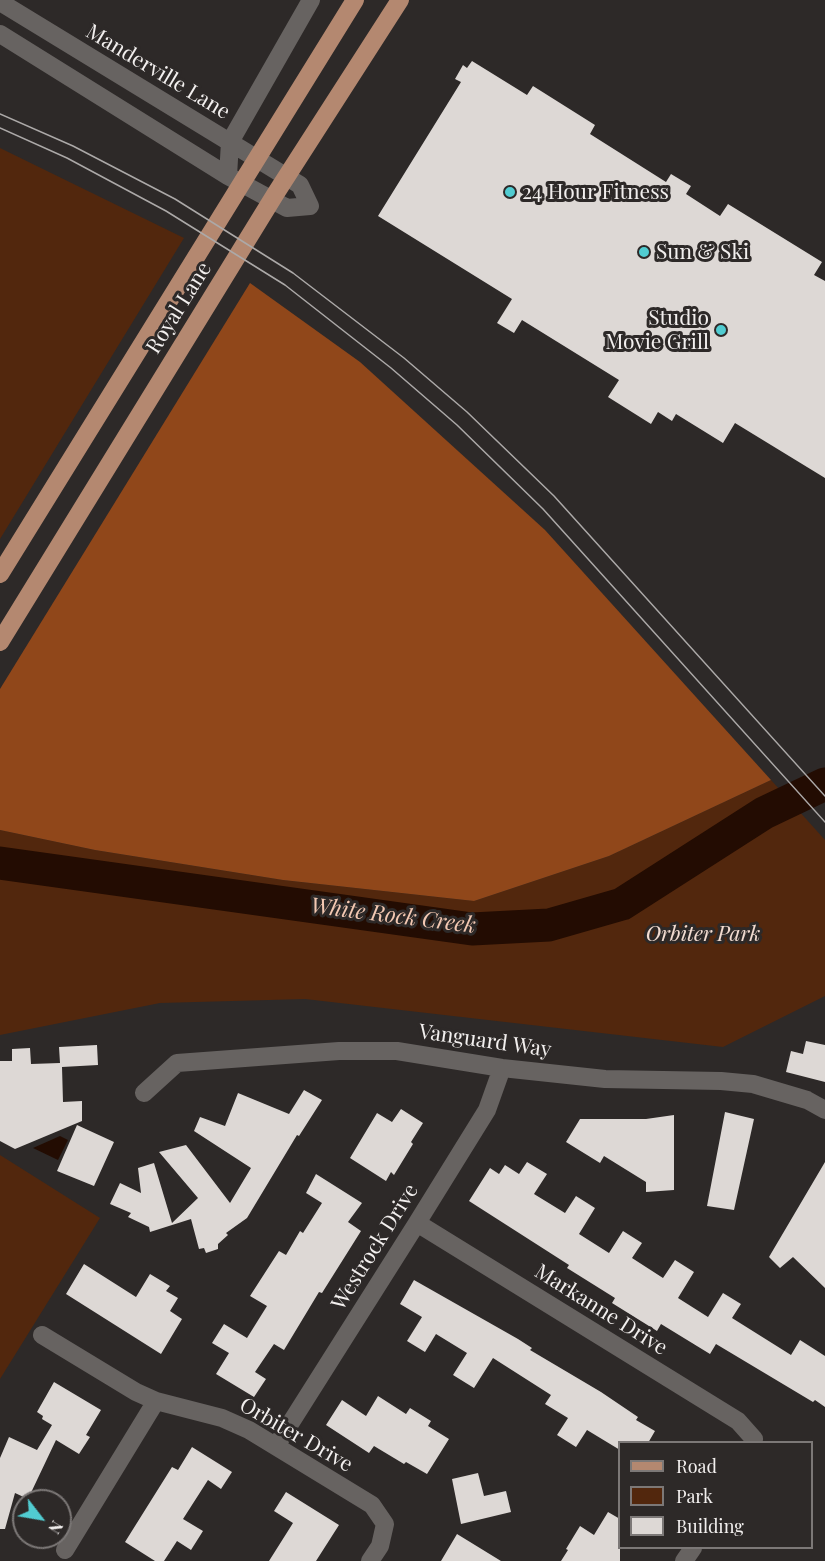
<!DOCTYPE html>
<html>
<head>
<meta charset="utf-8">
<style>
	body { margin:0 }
	#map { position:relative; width:825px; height:1561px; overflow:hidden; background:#2d2928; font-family:"Playfair Display",serif }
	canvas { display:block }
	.legend { position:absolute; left:618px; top:1441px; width:195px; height:108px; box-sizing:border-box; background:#2d2928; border:2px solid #7c7877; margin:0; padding:8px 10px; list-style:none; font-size:18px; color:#f2efee }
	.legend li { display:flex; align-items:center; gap:12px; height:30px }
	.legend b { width:30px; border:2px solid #7c7877 }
	.north { position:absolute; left:12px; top:1489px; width:60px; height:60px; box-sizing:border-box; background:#2d2928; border:2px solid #7c7877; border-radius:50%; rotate:121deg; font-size:16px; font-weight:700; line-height:24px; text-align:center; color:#f2efee }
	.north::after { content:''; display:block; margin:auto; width:21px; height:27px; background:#51ccd1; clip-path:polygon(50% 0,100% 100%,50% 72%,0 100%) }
</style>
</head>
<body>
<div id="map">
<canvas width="825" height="1561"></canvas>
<ul class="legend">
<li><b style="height:8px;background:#b48870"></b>Road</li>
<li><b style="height:16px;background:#52270d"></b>Park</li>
<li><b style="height:16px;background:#ddd8d5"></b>Building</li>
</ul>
<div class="north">N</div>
</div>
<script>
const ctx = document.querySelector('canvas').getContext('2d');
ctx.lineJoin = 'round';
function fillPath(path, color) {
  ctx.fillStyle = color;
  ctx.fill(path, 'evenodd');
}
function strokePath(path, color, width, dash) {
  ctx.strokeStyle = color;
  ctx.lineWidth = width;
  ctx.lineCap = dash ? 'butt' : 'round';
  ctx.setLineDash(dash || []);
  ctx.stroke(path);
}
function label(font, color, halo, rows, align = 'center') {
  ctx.font = font + ' "Playfair Display",serif';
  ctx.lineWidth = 6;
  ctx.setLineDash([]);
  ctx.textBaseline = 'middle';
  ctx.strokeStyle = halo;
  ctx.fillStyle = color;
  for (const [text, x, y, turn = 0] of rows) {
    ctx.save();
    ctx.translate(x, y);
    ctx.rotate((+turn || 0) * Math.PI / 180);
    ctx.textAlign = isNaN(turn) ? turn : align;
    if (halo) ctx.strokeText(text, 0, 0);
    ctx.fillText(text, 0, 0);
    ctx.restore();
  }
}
fillPath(new Path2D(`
	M 0,148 L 184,238 L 0,539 Z
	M 771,780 L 825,840 L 825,996 L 723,1047 L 305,999 L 160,1003 L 0,1035 L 0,830 L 95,850 L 283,880 L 474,901 L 609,856 Z
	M 0,1155 L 100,1218 L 0,1379 Z`), '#52270d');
fillPath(new Path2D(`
	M 250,283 L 360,362 L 545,530 L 771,780 L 609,856 L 474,901 L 283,880 L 95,850 L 0,830 L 0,689 Z`), '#90471a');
fillPath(new Path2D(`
	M 60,1136 L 68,1140 L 58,1160 L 33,1148 Z`), '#230c02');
strokePath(new Path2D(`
	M 0,863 L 472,929 L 549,925 L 622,904 L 764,813 L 825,784`), '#230c02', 33);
fillPath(new Path2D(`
	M 472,61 L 527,95 L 533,86 L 595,125 L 590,134 L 666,182 L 671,174 L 691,186 L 686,194 L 720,216 L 728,204 L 822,262 L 814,275 L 825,281 L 825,478 L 735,423 L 723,443 L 676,414 L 672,421 L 658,412 L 651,424 L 608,397 L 619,380 L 522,320 L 514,333 L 497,323 L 512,299 L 378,216 L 461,82 L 455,79 L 463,65 L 467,68 Z
	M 806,1041 L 825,1045 L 825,1082 L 786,1072 L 791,1051 L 803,1054 Z
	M 97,1045 L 98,1065 L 62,1067 L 63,1102 L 82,1101 L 82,1121 L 15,1149 L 0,1141 L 0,1061 L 12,1061 L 12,1049 L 30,1048 L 31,1064 L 60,1063 L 59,1047 Z
	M 304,1090 L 322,1100 L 299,1136 L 297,1135 L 247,1218 L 226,1233 L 228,1235 L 218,1244 L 218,1249 L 206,1253 L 204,1248 L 199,1249 L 191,1219 L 150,1232 L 149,1227 L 128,1217 L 131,1213 L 110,1204 L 120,1183 L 141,1193 L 138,1168 L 154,1163 L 172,1223 L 198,1198 L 159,1152 L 186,1145 L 230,1203 L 251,1168 L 194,1131 L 200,1117 L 225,1126 L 238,1093 L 289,1114 Z
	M 401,1109 L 423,1123 L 411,1142 L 413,1144 L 394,1175 L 391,1172 L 386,1181 L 350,1158 L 377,1113 L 392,1122 Z
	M 725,1112 L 754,1119 L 734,1210 L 707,1206 Z
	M 674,1115 L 674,1190 L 646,1192 L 646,1182 L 604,1156 L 600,1163 L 566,1142 L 580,1119 L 646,1119 Z
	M 77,1125 L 114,1142 L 94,1186 L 57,1171 Z
	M 527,1162 L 547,1174 L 534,1194 L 565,1213 L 576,1196 L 595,1208 L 579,1234 L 609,1253 L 623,1231 L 642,1243 L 632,1258 L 663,1278 L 675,1260 L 694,1272 L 678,1298 L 708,1317 L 723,1293 L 741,1304 L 732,1318 L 791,1355 L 800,1340 L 825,1356 L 825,1407 L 815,1400 L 813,1402 L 716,1344 L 710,1354 L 661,1324 L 657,1331 L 612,1303 L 615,1298 L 567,1268 L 569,1265 L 469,1201 L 490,1168 L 499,1174 L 505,1165 L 519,1174 Z
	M 825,1162 L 825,1288 L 793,1257 L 780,1268 L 769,1257 Z
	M 316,1174 L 362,1203 L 348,1222 L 361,1231 L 322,1293 L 319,1292 L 284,1350 L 274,1344 L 255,1372 L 266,1379 L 254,1397 L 216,1374 L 229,1353 L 212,1343 L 224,1324 L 247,1338 L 267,1306 L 250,1296 L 279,1251 L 286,1255 L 300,1231 L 303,1233 L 322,1203 L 306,1193 Z
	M 84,1264 L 136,1297 L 150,1274 L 170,1286 L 166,1291 L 178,1298 L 170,1311 L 182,1319 L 161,1354 L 66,1294 Z
	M 414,1280 L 518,1339 L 532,1348 L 530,1350 L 601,1392 L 638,1417 L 636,1420 L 655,1431 L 648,1443 L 620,1443 L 620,1450 L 587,1430 L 576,1447 L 557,1435 L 568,1418 L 545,1404 L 551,1395 L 493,1358 L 474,1388 L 453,1375 L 467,1353 L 436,1334 L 425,1352 L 407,1341 L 422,1317 L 400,1304 Z
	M 54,1382 L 101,1410 L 86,1435 L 90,1437 L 79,1454 L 56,1440 L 28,1499 L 15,1493 L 5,1529 L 0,1529 L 0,1458 L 9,1437 L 37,1450 L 52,1425 L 42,1419 L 43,1416 L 37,1412 Z
	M 378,1396 L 406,1414 L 410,1408 L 431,1421 L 428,1426 L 449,1439 L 427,1474 L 406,1462 L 404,1464 L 374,1446 L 369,1453 L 326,1425 L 342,1400 L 366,1416 Z
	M 192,1447 L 232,1472 L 221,1489 L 208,1480 L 183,1519 L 203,1531 L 191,1550 L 177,1541 L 164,1561 L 155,1561 L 125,1542 L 172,1467 L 178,1470 Z
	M 478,1473 L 484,1496 L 506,1491 L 511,1512 L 461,1524 L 452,1479 Z
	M 286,1492 L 339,1525 L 316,1561 L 269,1561 L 293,1523 L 274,1511 Z
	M 608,1512 L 620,1519 L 620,1561 L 561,1561 L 568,1550 L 566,1549 L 580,1526 L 594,1535 Z
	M 457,1534 L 501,1561 L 441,1561 Z`), '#ddd8d5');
strokePath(new Path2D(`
	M 0,2 L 300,185 L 310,206 L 287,208 L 228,176 L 0,34
	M 228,176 L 230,142 L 311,0
	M 144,1093 L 177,1063 L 339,1051 L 397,1051 L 502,1068 L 605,1079 L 721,1081 L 753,1084 L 807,1100 L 825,1110
	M 417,1223 L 738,1421 L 754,1439 L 753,1442
	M 42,1335 L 136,1392 L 156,1401 L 222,1418 L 249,1430 L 372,1505 L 385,1524 L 380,1546 L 370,1561
	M 276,1446 L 417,1223 L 487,1110 L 502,1068
	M 65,1550 L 156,1401
	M 684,1561 L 693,1548`), '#676361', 18);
strokePath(new Path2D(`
	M 0,574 L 355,0
	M 0,642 L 276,193 L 400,0`), '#b48870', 18);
strokePath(new Path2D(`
	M 0,114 L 73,146 L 175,199 L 293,273 L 404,358 L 467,412 L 554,496 L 825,796
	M 0,128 L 67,158 L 166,211 L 285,285 L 391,368 L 457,425 L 543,509 L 825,822`), '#aca9a8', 1.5);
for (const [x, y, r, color] of [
	[510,192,6,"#51ccd1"],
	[644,252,6,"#51ccd1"],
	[721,330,6,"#51ccd1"]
]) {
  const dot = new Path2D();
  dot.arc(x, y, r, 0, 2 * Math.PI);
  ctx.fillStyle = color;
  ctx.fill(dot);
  strokePath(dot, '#2d2928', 2);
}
label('21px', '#f2efee', '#2d2928', [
	["Manderville Lane",158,72,31],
	["Royal Lane",179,308,-58],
	["Vanguard Way",485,1041,8],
	["Westrock Drive",375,1247,-58],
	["Markanne Drive",601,1310,32],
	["Orbiter Drive",296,1435,30]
]);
label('21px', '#f2efee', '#2d2928', [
	["24 Hour Fitness",522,192],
	["Sun & Ski",656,252],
	["Studio",709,318,"right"],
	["Movie Grill",709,342,"right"]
], 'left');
label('italic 21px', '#f2dcd1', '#2d2928', [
	["Orbiter Park",703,934]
]);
label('italic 22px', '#f3c8b2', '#2d2928', [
	["White Rock Creek",393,916,7]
]);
</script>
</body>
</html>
